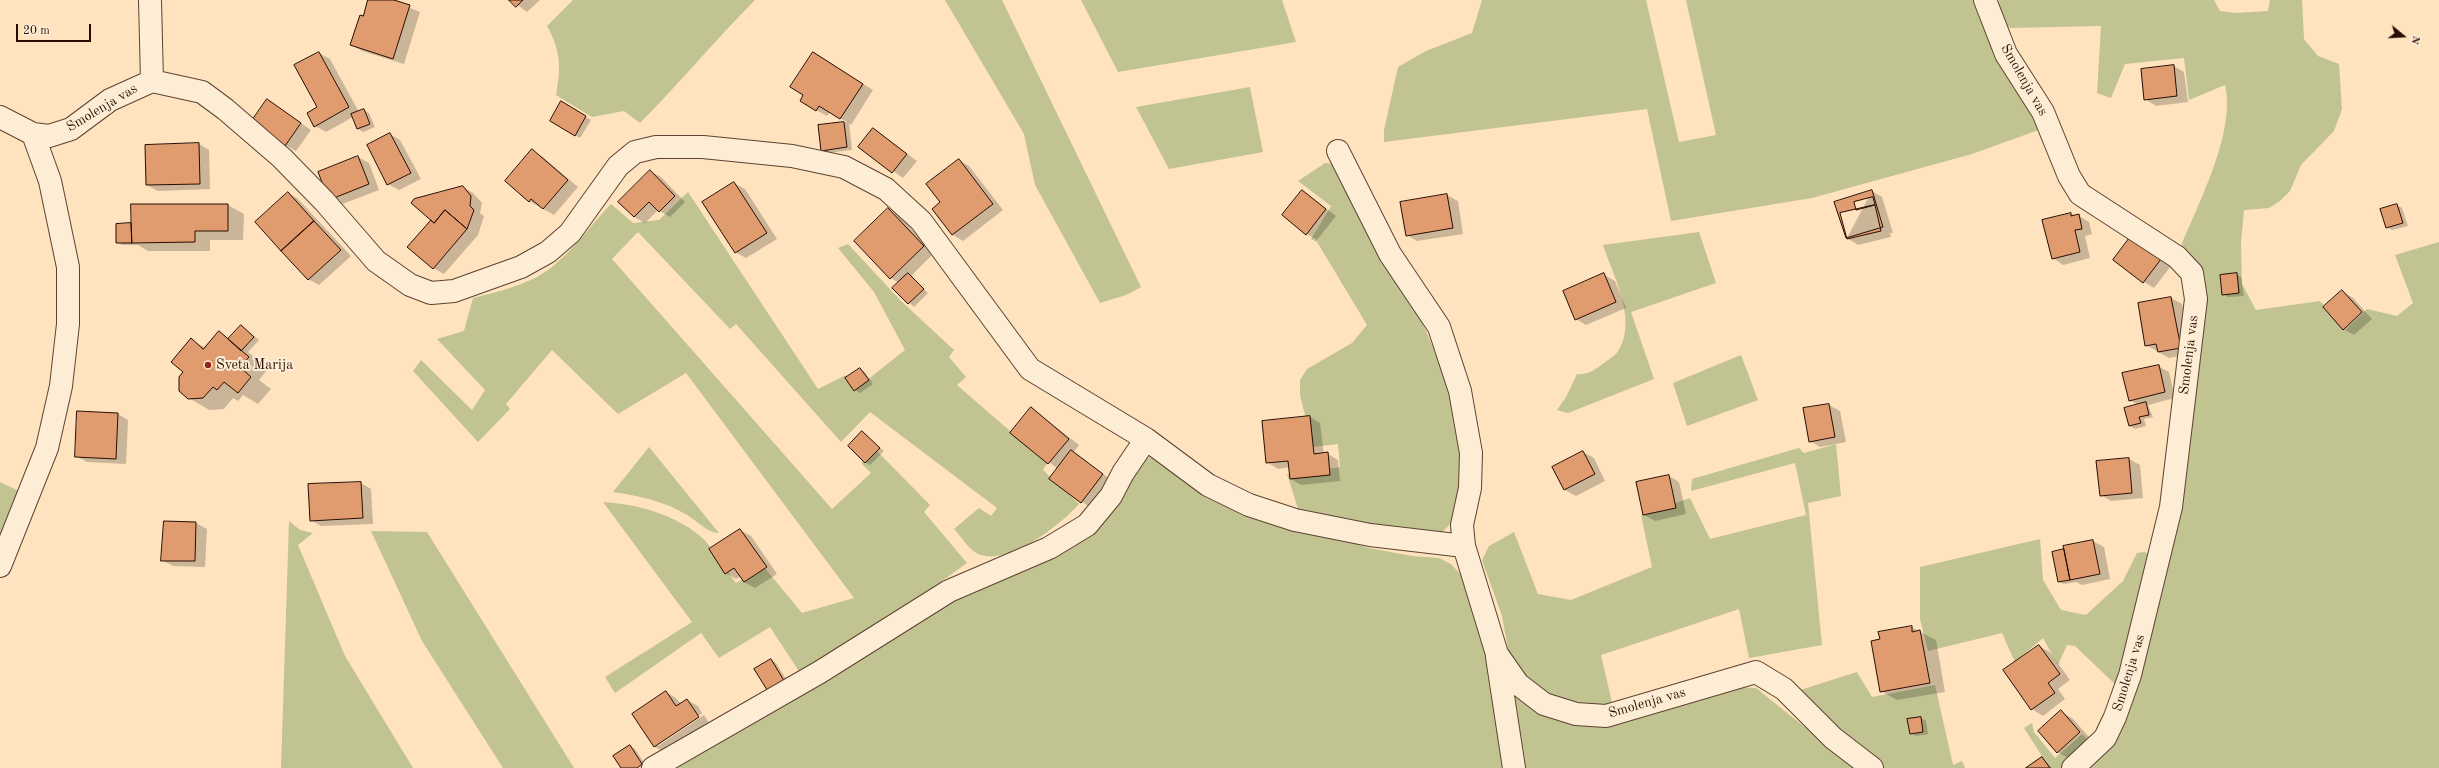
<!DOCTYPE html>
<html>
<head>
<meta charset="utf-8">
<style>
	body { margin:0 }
	#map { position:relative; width:2439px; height:768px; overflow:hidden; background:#fee3be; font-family:"Old Standard TT",serif }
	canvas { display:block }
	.north { position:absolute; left:2383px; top:16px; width:40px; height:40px; -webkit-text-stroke:3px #feedd5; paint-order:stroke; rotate:108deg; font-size:11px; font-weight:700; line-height:16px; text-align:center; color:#280d04 }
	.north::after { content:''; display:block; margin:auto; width:14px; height:18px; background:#280d04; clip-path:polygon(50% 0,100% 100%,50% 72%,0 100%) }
	.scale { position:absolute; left:16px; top:24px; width:75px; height:18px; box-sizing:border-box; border:2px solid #280d04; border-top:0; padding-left:5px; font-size:12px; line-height:14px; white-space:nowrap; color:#280d04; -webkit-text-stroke:3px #feedd5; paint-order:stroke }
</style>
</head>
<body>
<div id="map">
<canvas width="2439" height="768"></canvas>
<div class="north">N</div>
<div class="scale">20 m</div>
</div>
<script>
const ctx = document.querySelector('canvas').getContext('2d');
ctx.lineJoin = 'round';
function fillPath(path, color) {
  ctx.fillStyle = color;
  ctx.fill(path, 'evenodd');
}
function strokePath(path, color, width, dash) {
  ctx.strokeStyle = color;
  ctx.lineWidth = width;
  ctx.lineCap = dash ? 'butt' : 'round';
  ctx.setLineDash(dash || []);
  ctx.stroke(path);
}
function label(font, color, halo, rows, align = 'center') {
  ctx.font = font + ' "Old Standard TT",serif';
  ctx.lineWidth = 4;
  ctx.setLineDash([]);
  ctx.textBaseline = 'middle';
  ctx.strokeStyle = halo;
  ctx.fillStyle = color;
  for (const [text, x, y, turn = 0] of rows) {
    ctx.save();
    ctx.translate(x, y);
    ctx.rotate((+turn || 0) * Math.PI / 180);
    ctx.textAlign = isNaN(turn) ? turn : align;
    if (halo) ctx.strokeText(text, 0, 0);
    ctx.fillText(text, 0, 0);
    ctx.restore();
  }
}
fillPath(new Path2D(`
	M 573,0 L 755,0 C 715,40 680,83 640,123 L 624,111 L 592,117 L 556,95 C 561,68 561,51 547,26 Z
	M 945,0 L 1002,0 L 1141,287 L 1126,295 L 1100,303 L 1035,185 L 1024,134 Z
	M 1081,0 L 1282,0 L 1296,42 L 1118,72 Z
	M 1482,0 L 1646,0 L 1679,142 L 1716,135 L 1686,0 L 1978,0 L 2044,128 L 1972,154 L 1812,198 L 1671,221 L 1647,109 L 1384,142 L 1384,130 L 1398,67 L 1426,51 L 1472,33 Z
	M 1999,0 L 2214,0 L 2220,11 L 2235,13 L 2268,11 L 2270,0 L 2302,0 L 2304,39 L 2318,56 L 2339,64 L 2342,109 L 2334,131 L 2301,165 L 2290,191 L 2280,201 L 2269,208 L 2244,210 L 2241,242 L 2242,284 L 2256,310 L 2320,301 L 2345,330 L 2367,309 L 2397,316 L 2413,303 L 2395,255 L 2439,242 L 2439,768 L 2089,768 L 2112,740 L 2198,326 L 2177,248 L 2181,246 C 2199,202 2236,132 2225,85 L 2189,100 L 2184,58 L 2125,64 L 2111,98 L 2097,93 L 2101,26 L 2010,28 L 2001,22 Z
	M 1250,87 L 1263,152 L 1169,169 L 1136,107 Z
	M 1325,163 L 1335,164 C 1383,250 1481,395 1458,497 C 1456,504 1455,516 1451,523 C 1447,528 1441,533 1436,538 L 1299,512 L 1287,474 L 1340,467 L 1338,444 L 1313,447 L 1300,395 L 1300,380 L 1307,369 L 1352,343 L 1367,325 L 1317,242 L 1311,239 L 1331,206 L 1298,181 Z
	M 688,192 L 818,389 L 846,375 L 857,388 L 905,350 L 874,292 L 838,248 L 848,244 L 901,301 L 954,350 L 949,357 L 966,377 L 957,385 L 1047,463 L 1043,470 L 1079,504 C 1060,525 1008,567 978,554 C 969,550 961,536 954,529 L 979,508 L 991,516 L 997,508 L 870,412 L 841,442 L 736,324 L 730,329 L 638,232 L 612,259 L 832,509 L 871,473 L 861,463 L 875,449 L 930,505 L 924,512 L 967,563 L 874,630 L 802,676 L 770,627 L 719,658 L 701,633 L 615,693 L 605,677 L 692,622 L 603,502 C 636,504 674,514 700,536 C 713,547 725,569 736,583 L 764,567 L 802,613 L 854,598 L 686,373 L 618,414 L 552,350 L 506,404 L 510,409 L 478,442 L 413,371 L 421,360 L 472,410 L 485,390 L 437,339 L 464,331 L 473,298 C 494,293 517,287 537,277 C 566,261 588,228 611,204 L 633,223 L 659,220 Z
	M 1699,232 L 1716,283 L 1631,312 L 1654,379 L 1568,413 L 1557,410 L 1566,397 L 1577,374 C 1588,375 1595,370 1604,363 C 1608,360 1613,357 1616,354 C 1640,323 1613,276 1603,245 Z
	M 1741,355 L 1758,400 L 1687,426 L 1673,383 Z
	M 1836,444 L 1841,496 L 1808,503 L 1822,645 L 1749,658 L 1739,609 L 1601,655 L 1613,707 L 1564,705 L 1512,671 L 1502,616 L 1482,560 L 1489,546 L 1514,532 L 1538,594 L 1571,600 L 1652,567 L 1641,515 L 1690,498 L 1710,539 L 1806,515 L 1795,463 L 1691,491 L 1692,479 L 1799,448 L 1804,453 Z
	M 649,447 L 719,533 C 708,533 697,521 687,515 C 665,501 638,496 613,492 Z
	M 1158,457 L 1294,526 L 1369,548 L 1412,556 L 1439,558 L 1451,564 L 1464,578 L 1496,669 L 1580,723 L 1737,687 L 1756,688 L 1856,768 L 668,768 L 937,605 L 1065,546 L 1143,458 Z
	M 0,482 L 21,492 L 0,543 Z
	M 289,521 L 300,530 L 313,533 L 298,545 L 345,656 L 413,768 L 281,768 Z
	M 371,531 L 427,532 L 574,768 L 503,768 L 422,641 Z
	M 2040,539 L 2043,580 L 2061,610 L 2086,615 L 2123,581 L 2137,553 L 2145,552 L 2153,558 L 2117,686 L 2075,646 L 2067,645 L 2058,665 L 2043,638 L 2015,662 L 2002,633 L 1928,651 L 1920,619 L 1920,567 Z
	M 1857,672 L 1872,697 L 1935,685 L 1953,765 L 1962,761 L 1965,768 L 1880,768 L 1797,691 Z
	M 2032,723 L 2034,732 L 2055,758 L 2082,734 L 2091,743 L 2063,768 L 2024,768 L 2042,756 L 2024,728 Z`), '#c1c391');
fillPath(new Path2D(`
	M 369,0 L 390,0 L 420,12 L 404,64 L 362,51 L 352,45 Z
	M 511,0 L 540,0 L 527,12 Z
	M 319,53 L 330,59 L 359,112 L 364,110 L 369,113 L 375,127 L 363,132 L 358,129 L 353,117 L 326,132 L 315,126 L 318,108 Z
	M 814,53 L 873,90 L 851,125 L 849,123 L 852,150 L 827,153 L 822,150 L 819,126 L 847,122 L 830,112 L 827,116 L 816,110 L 804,95 Z
	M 2174,66 L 2184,72 L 2188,102 L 2156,106 L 2145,99 Z
	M 561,103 L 591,120 L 580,138 L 551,121 Z
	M 278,107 L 311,130 L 296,151 L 285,145 Z
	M 873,129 L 917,161 L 903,178 L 860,147 Z
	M 390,134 L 400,140 L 421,179 L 399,190 L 388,184 Z
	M 199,144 L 209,150 L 210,189 L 158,191 L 147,185 Z
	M 533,151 L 543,157 L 578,187 L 554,215 L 529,201 Z
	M 358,157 L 369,163 L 379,190 L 340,205 L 330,199 Z
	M 959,160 L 969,166 L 1003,210 L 963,241 L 953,235 L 933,209 L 942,203 Z
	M 650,171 L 661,177 L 685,202 L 670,217 L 658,210 L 645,223 L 634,217 Z
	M 734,183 L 745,189 L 777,239 L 746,258 L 735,252 Z
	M 462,187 L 473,193 L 482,203 L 480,213 L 484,216 L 478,235 L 444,274 L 433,268 Z
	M 1302,191 L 1336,216 L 1317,240 L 1307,234 Z
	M 1872,191 L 1882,197 L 1893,233 L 1890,233 L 1891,237 L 1858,245 L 1847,238 Z
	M 288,193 L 298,199 L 351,256 L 319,285 L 308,279 Z
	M 1447,195 L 1458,201 L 1463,234 L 1417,241 L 1407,235 Z
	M 228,205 L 244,214 L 243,240 L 210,240 L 210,251 L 148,251 L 138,245 L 122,245 L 117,242 L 117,225 L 133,225 Z
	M 2397,205 L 2402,208 L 2408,226 L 2392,230 L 2387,227 Z
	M 888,210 L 899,216 L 934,253 L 911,276 L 928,293 L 914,307 L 893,288 L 899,283 L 891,278 L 855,241 Z
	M 2071,214 L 2079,216 L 2089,222 L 2092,234 L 2085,236 L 2090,258 L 2063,265 L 2053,258 Z
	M 2142,244 L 2171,266 L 2154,288 L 2144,282 Z
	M 2236,274 L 2241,277 L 2244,296 L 2228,297 L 2223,294 Z
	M 1604,275 L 1615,281 L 1626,308 L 1586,325 L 1576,319 Z
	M 2342,291 L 2353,298 L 2372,319 L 2354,335 L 2343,329 Z
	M 2171,298 L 2182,304 L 2191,354 L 2169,358 L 2146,345 Z
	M 242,326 L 259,340 L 248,352 L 268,369 L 259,380 L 271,389 L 258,404 L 243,395 L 238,401 L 233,398 L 224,409 L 209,410 L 189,398 L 185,372 L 191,340 L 206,348 L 219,333 L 230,339 Z
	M 2158,366 L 2169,372 L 2175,398 L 2148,405 L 2153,417 L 2144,419 L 2146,426 L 2135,429 L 2130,426 L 2138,405 L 2130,400 Z
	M 860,369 L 865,372 L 873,384 L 860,393 L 855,390 Z
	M 1829,405 L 1840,411 L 1846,442 L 1820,447 L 1810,441 Z
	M 1032,408 L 1079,445 L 1073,453 L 1113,481 L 1092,509 L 1051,479 L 1058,469 L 1011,433 Z
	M 118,414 L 128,420 L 126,464 L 87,462 L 76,456 Z
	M 1310,417 L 1320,423 L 1324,454 L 1328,454 L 1338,460 L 1340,481 L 1301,485 L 1291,479 L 1290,467 L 1278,469 L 1267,462 Z
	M 862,432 L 884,451 L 870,465 L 865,462 Z
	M 1583,452 L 1594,458 L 1605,481 L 1576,496 L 1565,490 L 1553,468 Z
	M 2129,459 L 2140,465 L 2143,498 L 2111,501 L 2101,495 L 2098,462 Z
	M 1669,476 L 1679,482 L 1686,514 L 1655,521 L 1644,515 L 1638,483 Z
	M 361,483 L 371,489 L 373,524 L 321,526 L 311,520 Z
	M 165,522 L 196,523 L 207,529 L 205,567 L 173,566 L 162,560 Z
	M 740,530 L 751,536 L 777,574 L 755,588 L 744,582 L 741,576 L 736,579 L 726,573 Z
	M 2093,541 L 2104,547 L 2110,579 L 2082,585 L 2076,582 L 2064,584 L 2059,582 Z
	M 1911,627 L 1936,640 L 1945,692 L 1897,700 L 1881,691 L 1881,640 Z
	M 2039,646 L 2050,652 L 2070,680 L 2058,689 L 2065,699 L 2043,716 L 2032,709 L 2005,671 Z
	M 771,660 L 776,663 L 791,687 L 775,695 Z
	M 666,692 L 676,698 L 681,704 L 687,700 L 698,706 L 702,713 L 658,744 L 658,746 L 704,715 L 709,723 L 666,753 L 655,747 L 633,714 Z
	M 2061,712 L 2072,718 L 2090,738 L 2068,758 L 2057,752 Z
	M 1921,718 L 1926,721 L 1928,734 L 1916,736 L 1911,733 Z
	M 630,746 L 635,749 L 647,767 L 622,768 Z
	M 2042,758 L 2052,768 L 2028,768 Z`), '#0003');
const building = new Path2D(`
	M 368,0 L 394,0 L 410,5 L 393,59 L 350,45 L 360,15 L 363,16 Z
	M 509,0 L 523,0 L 516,7 Z
	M 319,52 L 349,107 L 314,127 L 307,113 L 317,107 L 294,65 Z
	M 813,52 L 863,84 L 840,119 L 819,106 L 816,111 L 800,101 L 803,95 L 790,87 Z
	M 2174,65 L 2177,96 L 2144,100 L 2141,69 Z
	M 267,99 L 301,123 L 285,146 L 251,122 Z
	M 561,101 L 586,116 L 575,136 L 550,121 Z
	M 364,109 L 370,124 L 357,129 L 351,114 Z
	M 844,122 L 847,147 L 821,151 L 818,125 Z
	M 873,128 L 907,154 L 892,173 L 858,147 Z
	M 390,133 L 411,173 L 387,185 L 367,145 Z
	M 199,143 L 200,184 L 146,185 L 145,145 Z
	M 532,149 L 568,180 L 543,209 L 531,199 L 529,202 L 505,181 Z
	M 358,156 L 369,184 L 329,200 L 318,172 Z
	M 959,159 L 993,204 L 952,235 L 932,209 L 940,202 L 926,184 Z
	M 650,170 L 675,196 L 659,212 L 649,202 L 634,217 L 618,202 Z
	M 734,182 L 767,233 L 735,253 L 702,202 Z
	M 463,186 L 471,196 L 470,206 L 474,210 L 467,229 L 445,210 L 434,223 L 411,203 L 414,199 Z
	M 1302,190 L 1326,209 L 1306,235 L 1282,215 Z
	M 1872,190 L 1883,227 L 1846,238 L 1834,202 Z
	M 288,192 L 314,221 L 281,251 L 255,222 Z
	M 1447,194 L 1453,228 L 1406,236 L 1400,202 Z
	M 1873,197 L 1875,205 L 1856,210 L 1854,202 Z
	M 131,204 L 228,204 L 228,231 L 195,231 L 195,242 L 132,243 Z
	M 2397,204 L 2403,223 L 2386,228 L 2380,209 Z
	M 1875,205 L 1881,231 L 1847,239 L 1840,213 Z
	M 888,208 L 924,246 L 890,279 L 854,241 Z
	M 445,210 L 467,229 L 433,269 L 407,247 L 431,220 L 434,223 Z
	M 2071,213 L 2071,216 L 2079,214 L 2082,229 L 2075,230 L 2080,252 L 2052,259 L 2042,220 Z
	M 314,221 L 341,250 L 308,280 L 281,251 Z
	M 131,223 L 132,243 L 116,243 L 116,224 Z
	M 2131,236 L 2161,259 L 2143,283 L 2113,260 Z
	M 908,273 L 924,289 L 908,304 L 892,288 Z
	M 1604,273 L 1616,302 L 1575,320 L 1563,291 Z
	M 2237,273 L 2239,293 L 2222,295 L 2220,275 Z
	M 2342,290 L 2362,312 L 2343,330 L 2323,307 Z
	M 2171,297 L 2181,348 L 2158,352 L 2156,344 L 2145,346 L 2138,303 Z
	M 241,325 L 254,337 L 241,351 L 228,339 Z
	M 219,331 L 249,357 L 240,367 L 251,377 L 238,393 L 224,382 L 217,390 L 213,387 L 203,398 L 188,399 L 179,391 L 179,377 L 183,372 L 171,362 L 191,338 L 203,349 Z
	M 2159,365 L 2165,392 L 2129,401 L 2122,373 Z
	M 860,368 L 869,380 L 854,391 L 845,378 Z
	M 2146,402 L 2149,415 L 2139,417 L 2141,423 L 2129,426 L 2124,408 Z
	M 1829,404 L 1835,437 L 1809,442 L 1803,408 Z
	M 1031,407 L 1069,439 L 1048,464 L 1010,433 Z
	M 77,411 L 118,413 L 116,459 L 75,457 Z
	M 1310,416 L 1314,454 L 1328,452 L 1330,475 L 1290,479 L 1288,461 L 1266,463 L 1262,421 Z
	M 862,431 L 880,448 L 865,463 L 848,446 Z
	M 1071,450 L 1103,474 L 1081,503 L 1049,479 Z
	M 1583,451 L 1595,474 L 1564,490 L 1552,467 Z
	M 2129,458 L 2132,493 L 2100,496 L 2096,461 Z
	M 1669,475 L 1676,508 L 1643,515 L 1636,482 Z
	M 361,482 L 363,518 L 310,521 L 308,484 Z
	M 164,521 L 196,522 L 195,561 L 161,561 Z
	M 740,529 L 767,567 L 744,582 L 734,568 L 725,574 L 709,549 Z
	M 2093,540 L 2100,574 L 2070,580 L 2063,546 Z
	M 2064,549 L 2070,580 L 2058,582 L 2052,552 Z
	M 1912,626 L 1912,632 L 1920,630 L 1930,683 L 1880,692 L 1871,641 L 1880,639 L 1878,632 Z
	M 2039,645 L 2060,674 L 2048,683 L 2055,693 L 2031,710 L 2003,670 Z
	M 771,659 L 786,684 L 769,693 L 754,669 Z
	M 666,691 L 676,706 L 687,699 L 699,717 L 654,747 L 632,714 Z
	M 2061,710 L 2080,732 L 2057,753 L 2038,731 Z
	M 1921,717 L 1923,732 L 1910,734 L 1907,719 Z
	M 630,745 L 642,764 L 637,768 L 621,768 L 613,756 Z
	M 2042,757 L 2050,768 L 2026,768 Z`);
fillPath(building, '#e09b6e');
strokePath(building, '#280d04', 1);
const minor = new Path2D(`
	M 1985,0 L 2006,54 L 2043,112 L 2069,176 L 2080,194 L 2177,257 L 2192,273 L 2196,299 L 2171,507 L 2130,675 L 2115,717 L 2105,738 L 2073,768
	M 152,81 L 202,92 L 225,109 L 282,158 L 324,201 L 376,261 L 410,285 L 431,293 L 454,291 L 493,277 L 521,267 L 548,252 L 570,233 L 618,166 L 635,152 L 656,147 L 703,147 L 792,156 L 844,167 L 886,189 L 921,221 L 1030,369 L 1146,439 L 1208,485 L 1249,505 L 1295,520 L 1370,535 L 1464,546 L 1462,525 L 1470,488 L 1471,453 L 1460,391 L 1439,327 L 1390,254 L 1338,151
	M 0,117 L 33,134 L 49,136 L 71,129 L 110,100 L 152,81 L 150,0
	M 1464,546 L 1497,654 L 1518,684 L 1544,704 L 1576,714 L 1606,716 L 1756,672 L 1784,689 L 1833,738 L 1872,768
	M 0,566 L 47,448 L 61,386 L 68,324 L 68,267 L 50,181 L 33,134
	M 1497,657 L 1514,768
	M 653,768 L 820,672 L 949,591 L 1049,548 L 1087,525 L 1111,496 L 1123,473 L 1146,439`);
strokePath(minor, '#5e4232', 24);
strokePath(minor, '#feedd5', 22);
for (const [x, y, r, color] of [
	[208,365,4,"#8f2418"]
]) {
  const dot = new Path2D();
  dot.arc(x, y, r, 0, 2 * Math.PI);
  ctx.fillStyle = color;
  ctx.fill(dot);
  strokePath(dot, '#feedd5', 1.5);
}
label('14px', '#280d04', '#feedd5', [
	["Smolenja vas",2024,80,60],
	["Smolenja vas",102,108,-31],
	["Smolenja vas",2189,355,-83],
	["Smolenja vas",2129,673,-73],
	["Smolenja vas",1647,703,-16]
]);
label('14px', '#280d04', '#feedd5', [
	["Sveta Marija",216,365]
], 'left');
</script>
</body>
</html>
